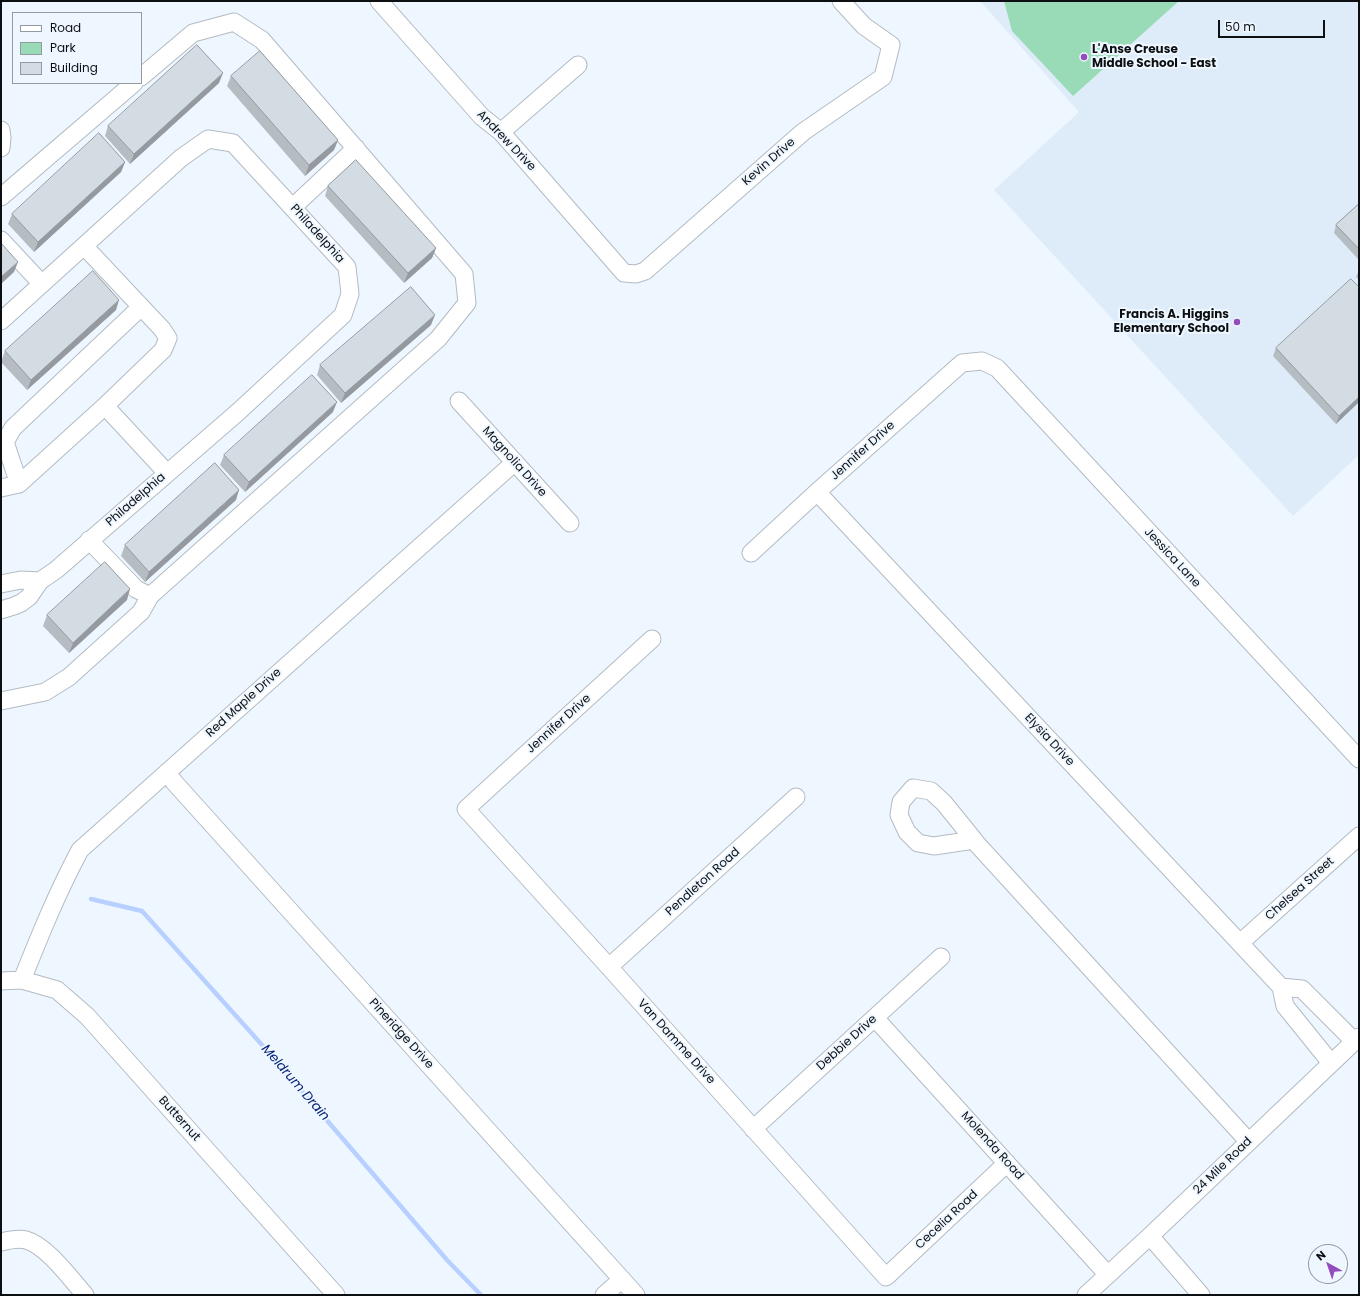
<!DOCTYPE html>
<html>
<head>
<meta charset="utf-8">
<style>
	body { margin:0 }
	#map { position:relative; width:1360px; height:1296px; overflow:hidden; background:#eef7ff; font-family:Poppins,sans-serif }
	canvas { display:block }
	.frame { position:absolute; inset:0; border:2px solid #0d1012; pointer-events:none }
	.legend { position:absolute; left:12px; top:12px; width:130px; height:72px; box-sizing:border-box; background:#eef7ff; border:1px solid #949ba0; margin:0; padding:5px 7px; list-style:none; font-size:12px; color:#0d1012 }
	.legend li { display:flex; align-items:center; gap:8px; height:20px }
	.legend b { width:20px; border:1px solid #949ba0 }
	.north { position:absolute; left:1308px; top:1244px; width:40px; height:40px; box-sizing:border-box; background:#eef7ff; border:1px solid #949ba0; border-radius:50%; rotate:320deg; font-size:11px; font-weight:700; line-height:16px; text-align:center; color:#0d1012 }
	.north::after { content:''; display:block; margin:auto; width:14px; height:18px; background:#934bbe; clip-path:polygon(50% 0,100% 100%,50% 72%,0 100%) }
	.scale { position:absolute; left:1218px; top:20px; width:107px; height:18px; box-sizing:border-box; border:2px solid #0d1012; border-top:0; padding-left:5px; font-size:12px; line-height:14px; white-space:nowrap; color:#0d1012; -webkit-text-stroke:3px #eef7ff; paint-order:stroke }
</style>
</head>
<body>
<div id="map">
<canvas width="1360" height="1296"></canvas>
<div class="frame"></div>
<ul class="legend">
<li><b style="height:5px;background:#fff"></b>Road</li>
<li><b style="height:11px;background:#9adbb7"></b>Park</li>
<li><b style="height:11px;background:#d3dce3"></b>Building</li>
</ul>
<div class="north">N</div>
<div class="scale">50 m</div>
</div>
<script>
const ctx = document.querySelector('canvas').getContext('2d');
ctx.lineJoin = 'round';
function fillPath(path, color) {
  ctx.fillStyle = color;
  ctx.fill(path, 'evenodd');
}
function strokePath(path, color, width, dash) {
  ctx.strokeStyle = color;
  ctx.lineWidth = width;
  ctx.lineCap = dash ? 'butt' : 'round';
  ctx.setLineDash(dash || []);
  ctx.stroke(path);
}
function label(font, color, halo, rows, align = 'center') {
  ctx.font = font + ' Poppins,sans-serif';
  ctx.lineWidth = 4;
  ctx.setLineDash([]);
  ctx.textBaseline = 'middle';
  ctx.strokeStyle = halo;
  ctx.fillStyle = color;
  for (const [text, x, y, turn = 0] of rows) {
    ctx.save();
    ctx.translate(x, y);
    ctx.rotate((+turn || 0) * Math.PI / 180);
    ctx.textAlign = isNaN(turn) ? turn : align;
    if (halo) ctx.strokeText(text, 0, 0);
    ctx.fillText(text, 0, 0);
    ctx.restore();
  }
}
fillPath(new Path2D(`
	M 980,1 L 1359,1 L 1359,455 L 1293,516 L 994,190 L 1079,112 Z`), '#ddecf8');
fillPath(new Path2D(`
	M 1004,1 L 1179,1 L 1073,96 L 1012,31 Z`), '#9adbb7');
strokePath(new Path2D(`
	M 91,899 L 142,911 L 263,1046 L 447,1260 L 481,1295`), '#b8d0ff', 4.5);
const minor = new Path2D(`
	M 379,1 L 482,117 L 501,132 L 624,273 L 636,274 L 645,271 L 803,132 L 883,77 L 891,45 L 864,26 L 841,1
	M 1,130 L 2,138 L 1,148
	M 501,132 L 578,65
	M 1,197 L 134,83
	M 293,207 L 356,148
	M 1,240 L 42,284
	M 84,246 L 162,329 L 168,338 L 163,350 L 105,406 L 167,473
	M 1,321 L 181,158 L 208,139 L 233,143 L 347,267 L 350,294 L 343,315 L 238,412 L 56,570 L 40,581 L 29,597 L 21,603 L 14,606 L 1,610
	M 459,401 L 570,523
	M 19,484 L 5,442 L 13,428 L 141,307
	M 1,488 L 19,484 L 105,406
	M 817,492 L 1281,987 L 1285,1006 L 1331,1063
	M 89,540 L 136,589 L 150,596 L 438,339 L 467,303 L 464,274 L 262,40 L 234,22 L 193,33 L 141,77
	M 751,553 L 817,492 L 962,363 L 982,361 L 997,368 L 1359,759
	M 1,584 L 21,580 L 40,581
	M 652,639 L 466,809 L 609,967 L 886,1277 L 1007,1163
	M 1,701 L 45,692 L 69,677 L 141,612 L 150,596
	M 167,772 L 174,782 L 636,1295
	M 974,840 L 934,846 L 918,843 L 907,832 L 899,815 L 901,802 L 913,788 L 931,791 L 944,803 L 974,840 L 977,844 L 1249,1142
	M 1240,943 L 1359,836
	M 609,967 L 796,797
	M 22,980 C 40,935 57,893 80,850 L 515,462
	M 1,981 L 22,980 L 57,990 L 87,1016 L 336,1295
	M 1281,987 L 1302,989 L 1354,1041
	M 875,1018 L 1108,1275
	M 753,1129 L 941,957
	M 1150,1236 L 1201,1295
	M 1,1242 C 9,1240 18,1238 26,1240 C 46,1245 71,1279 85,1295
	M 604,1295 L 622,1279
	M 1086,1295 L 1150,1236 L 1359,1037`);
strokePath(minor, '#b3bbc2', 19);
strokePath(minor, '#fff', 17);
fillPath(new Path2D(`
	M 231,76 L 338,140 L 334,150 L 305,176 L 227,86 Z
	M 219,83 L 130,164 L 105,136 L 108,126 Z
	M 125,162 L 121,172 L 34,252 L 8,224 L 12,214 Z
	M 328,186 L 436,248 L 432,258 L 404,283 L 325,196 Z
	M 1359,204 L 1359,260 L 1334,233 L 1336,225 Z
	M 1359,270 L 1359,280 L 1356,277 Z
	M 116,310 L 27,390 L 1,362 L 5,351 Z
	M 431,325 L 341,403 L 317,375 L 320,365 Z
	M 1276,348 L 1359,402 L 1336,424 L 1273,356 Z
	M 333,412 L 245,492 L 220,465 L 224,455 Z
	M 236,500 L 145,582 L 121,556 L 125,545 Z
	M 127,600 L 69,653 L 43,626 L 47,615 Z`), '#b5bdc3');
fillPath(new Path2D(`
	M 223,73 L 219,83 L 130,164 L 134,154 Z
	M 338,140 L 334,150 L 305,176 L 309,165 Z
	M 125,162 L 121,172 L 34,252 L 38,242 Z
	M 436,248 L 432,258 L 404,283 L 408,273 Z
	M 18,262 L 14,272 L 1,284 L 1,277 Z
	M 119,300 L 116,310 L 27,390 L 31,380 Z
	M 435,315 L 431,325 L 341,403 L 345,393 Z
	M 1359,397 L 1359,402 L 1336,424 L 1339,416 Z
	M 337,402 L 333,412 L 245,492 L 249,482 Z
	M 239,490 L 236,500 L 145,582 L 149,572 Z
	M 130,589 L 127,600 L 69,653 L 73,643 Z`), '#949a9f');
const building = new Path2D(`
	M 197,45 L 223,73 L 134,154 L 108,126 Z
	M 260,51 L 338,140 L 309,165 L 231,76 Z
	M 99,133 L 125,162 L 38,242 L 12,214 Z
	M 356,160 L 436,248 L 408,273 L 328,186 Z
	M 1359,204 L 1359,249 L 1336,225 Z
	M 1,243 L 18,262 L 1,277 Z
	M 93,271 L 119,300 L 31,380 L 5,351 Z
	M 1351,279 L 1359,287 L 1359,397 L 1339,416 L 1276,348 Z
	M 411,287 L 435,315 L 345,393 L 320,365 Z
	M 312,375 L 337,402 L 249,482 L 224,455 Z
	M 215,463 L 239,490 L 149,572 L 125,545 Z
	M 105,562 L 130,589 L 73,643 L 47,615 Z`);
fillPath(building, '#d3dce3');
strokePath(building, '#949a9f', 1);
for (const [x, y, r, color] of [
	[1084,57,4,"#934bbe"],
	[1237,322,4,"#934bbe"]
]) {
  const dot = new Path2D();
  dot.arc(x, y, r, 0, 2 * Math.PI);
  ctx.fillStyle = color;
  ctx.fill(dot);
  strokePath(dot, '#eef7ff', 1.5);
}
label('bold 12px', '#0d1012', '#eef7ff', [
	["L'Anse Creuse",1092,50],
	["Middle School - East",1092,64],
	["Francis A. Higgins",1229,315,"right"],
	["Elementary School",1229,329,"right"]
], 'left');
label('12px', '#0d1012', '#eef7ff', [
	["Andrew Drive",506,141,46],
	["Kevin Drive",769,162,-41],
	["Philadelphia",317,234,48],
	["Jennifer Drive",863,451,-42],
	["Magnolia Drive",514,462,48],
	["Philadelphia",136,500,-41],
	["Jessica Lane",1172,558,47],
	["Red Maple Drive",244,703,-42],
	["Jennifer Drive",559,724,-42],
	["Elysia Drive",1049,740,47],
	["Pendleton Road",703,882,-42],
	["Chelsea Street",1300,889,-42],
	["Pineridge Drive",401,1034,48],
	["Van Damme Drive",676,1042,48],
	["Debbie Drive",847,1043,-42],
	["Butternut",179,1119,48],
	["Molenda Road",992,1146,48],
	["24 Mile Road",1223,1166,-44],
	["Cecelia Road",947,1220,-43]
]);
label('italic 13px', '#072379', '#eef7ff', [
	["Meldrum Drain",295,1083,49]
]);
</script>
</body>
</html>
